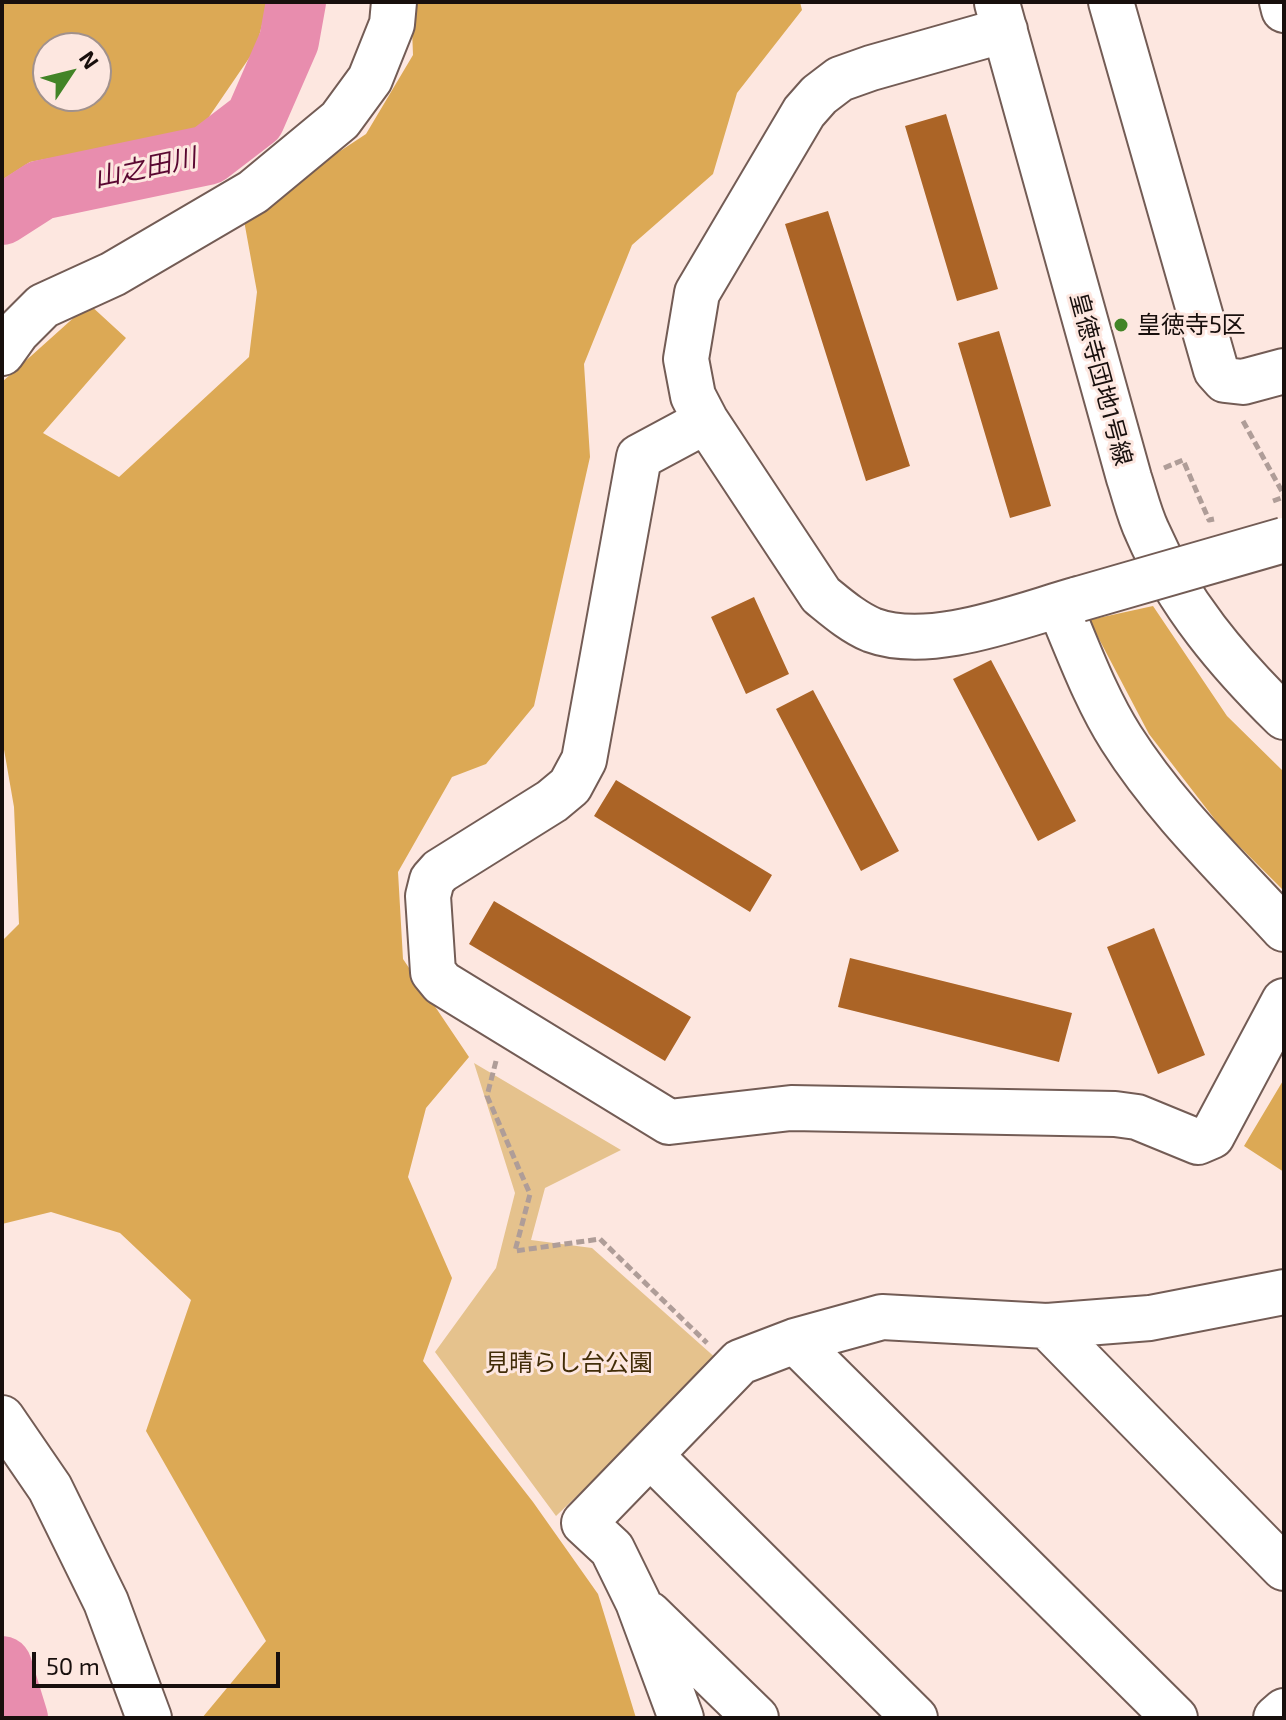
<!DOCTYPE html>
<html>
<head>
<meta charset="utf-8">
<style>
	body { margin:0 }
	#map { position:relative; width:1286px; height:1720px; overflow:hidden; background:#fde7e0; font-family:"Exo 2",sans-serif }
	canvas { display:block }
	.frame { position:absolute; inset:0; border:4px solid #180f0d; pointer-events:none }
	.north { position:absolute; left:32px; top:32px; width:80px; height:80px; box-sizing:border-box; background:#fde7e0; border:2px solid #a1918c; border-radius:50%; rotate:55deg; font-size:22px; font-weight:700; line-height:32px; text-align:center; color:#180f0d }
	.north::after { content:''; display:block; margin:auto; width:28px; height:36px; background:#428427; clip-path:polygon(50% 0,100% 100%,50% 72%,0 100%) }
	.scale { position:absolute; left:32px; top:1652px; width:248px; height:36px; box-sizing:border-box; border:4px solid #180f0d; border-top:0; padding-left:10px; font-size:24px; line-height:28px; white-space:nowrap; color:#180f0d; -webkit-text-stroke:6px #fde7e0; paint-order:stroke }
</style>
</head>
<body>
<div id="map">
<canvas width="1286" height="1720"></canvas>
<div class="frame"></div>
<div class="north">N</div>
<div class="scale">50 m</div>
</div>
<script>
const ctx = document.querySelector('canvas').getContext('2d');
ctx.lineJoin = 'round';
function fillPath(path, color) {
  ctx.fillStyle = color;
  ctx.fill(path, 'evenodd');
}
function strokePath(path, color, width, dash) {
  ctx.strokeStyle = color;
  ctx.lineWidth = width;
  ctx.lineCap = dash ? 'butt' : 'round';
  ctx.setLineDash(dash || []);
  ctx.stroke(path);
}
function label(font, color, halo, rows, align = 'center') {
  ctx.font = font + ' "Exo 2","Noto Sans JP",sans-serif';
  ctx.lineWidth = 6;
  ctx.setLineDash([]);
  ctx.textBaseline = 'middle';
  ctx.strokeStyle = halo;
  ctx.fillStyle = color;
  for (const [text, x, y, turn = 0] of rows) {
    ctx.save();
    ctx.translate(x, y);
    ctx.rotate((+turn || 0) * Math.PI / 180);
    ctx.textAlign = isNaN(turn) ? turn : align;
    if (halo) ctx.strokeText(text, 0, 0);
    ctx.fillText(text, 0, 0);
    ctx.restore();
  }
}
fillPath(new Path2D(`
	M 474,1063 L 621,1150 L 545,1188 L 531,1240 L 592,1248 L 718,1360 L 556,1516 L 435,1352 L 496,1268 L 515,1193 Z`), '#e5c28d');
fillPath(new Path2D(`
	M 2,2 L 268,2 L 256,48 L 200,130 L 30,162 L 2,180 ZM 48,48 L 96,48 L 96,96 L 48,96 Z
	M 411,2 L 800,2 L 802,10 L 737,93 L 713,174 L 632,245 L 584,364 L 590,457 L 534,706 L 486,764 L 452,777 L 398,872 L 403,959 L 469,1057 L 426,1108 L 408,1177 L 452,1278 L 423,1361 L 533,1502 L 598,1594 L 636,1718 L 202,1718 L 266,1641 L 146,1431 L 191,1300 L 120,1233 L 51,1212 L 2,1224 L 2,941 L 19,924 L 14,807 L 2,738 L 2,382 L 89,304 L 126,338 L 43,433 L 119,477 L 249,357 L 257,292 L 243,215 L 366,134 L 413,55 Z
	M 1153,606 L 1227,716 L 1284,772 L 1284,891 L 1223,830 L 1149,734 L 1089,620 Z
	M 1284,1079 L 1284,1172 L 1244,1146 Z`), '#dca955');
strokePath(new Path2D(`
	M 2,215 L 41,190 L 208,155 L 255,119 L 289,41 L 296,2
	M 2,1666 L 18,1718`), '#e88dae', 60);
fillPath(new Path2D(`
	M 946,114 L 998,289 L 957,301 L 905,126 Z
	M 828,211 L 910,466 L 866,481 L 785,224 Z
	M 999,331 L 1051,506 L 1010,518 L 958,343 Z
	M 754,597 L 789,674 L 746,694 L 711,617 Z
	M 991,660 L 1076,821 L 1038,841 L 953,679 Z
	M 813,690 L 899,851 L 861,871 L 776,709 Z
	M 616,780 L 772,875 L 750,912 L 594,816 Z
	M 494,901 L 691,1017 L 665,1061 L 469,944 Z
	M 1154,928 L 1205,1055 L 1158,1074 L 1107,947 Z
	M 850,958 L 1072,1013 L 1059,1062 L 838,1007 Z`), '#ab6426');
const minor = new Path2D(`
	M 1111,2 L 1216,370 L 1225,380 L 1243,382 L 1284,371
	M 1282,2 L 1284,10
	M 997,3 L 1129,478 C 1135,496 1139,514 1147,531 C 1178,603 1228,662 1284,717
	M 1005,30 L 871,68 L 840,79 L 819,95 L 804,112 L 697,293 L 686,359 L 693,396 L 706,421 L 821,595 C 837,608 853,622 872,630 C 931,652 1021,615 1079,599
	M 2,353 L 17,332 L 43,306 L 113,274 L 253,192 L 340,120 L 370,79 L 392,24 L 394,2
	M 706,421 L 639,457 L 584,760 L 570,786 L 552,801 L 440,871 L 432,880 L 428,896 L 433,972 L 442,983 L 669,1122 L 791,1108 L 1115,1114 L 1137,1117 L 1198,1142 L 1212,1136 L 1284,1001
	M 1059,605 C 1078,649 1095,697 1121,738 C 1166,809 1228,868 1284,929
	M 1047,1326 L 1284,1568
	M 795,1341 L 1175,1718
	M 2,1418 L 50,1488 L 106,1602 L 149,1718
	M 650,1455 L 915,1718
	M 649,1614 L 756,1718
	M 681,1718 L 638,1602 L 612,1549 L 584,1523 L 740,1362 L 795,1341 L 882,1317 L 1047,1326 L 1150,1318 L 1284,1292
	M 1276,1718 L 1284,1711`);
strokePath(minor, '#735c55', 48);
strokePath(new Path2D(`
	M 1243,421 L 1284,495
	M 1164,468 L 1183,460 L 1209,520 L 1214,519
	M 1273,501 L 1284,497
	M 496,1061 L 487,1096 L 530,1194 L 515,1251 L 600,1239 L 707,1343`), '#af9d98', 5, [8, 4]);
strokePath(minor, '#fff', 44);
const minorBridge = new Path2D(`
	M 1079,599 L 1284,540`);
strokePath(minorBridge, '#735c55', 48, []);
strokePath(minorBridge, '#fff', 44);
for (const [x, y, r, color] of [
	[1121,325,8,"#428427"]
]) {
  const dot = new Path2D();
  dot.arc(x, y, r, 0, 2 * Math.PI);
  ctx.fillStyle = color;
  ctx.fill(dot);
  strokePath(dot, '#fde7e0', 3);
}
label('24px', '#180f0d', '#fde7e0', [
	["皇徳寺5区",1137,325]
], 'left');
label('24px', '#180f0d', '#fde7e0', [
	["皇徳寺団地1号線",1101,379,75]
]);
label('24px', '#422d08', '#fde7e0', [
	["見晴らし台公園",569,1363]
]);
label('italic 26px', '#5a0731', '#fde7e0', [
	["山之田川",145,168,-12]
]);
</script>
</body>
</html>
